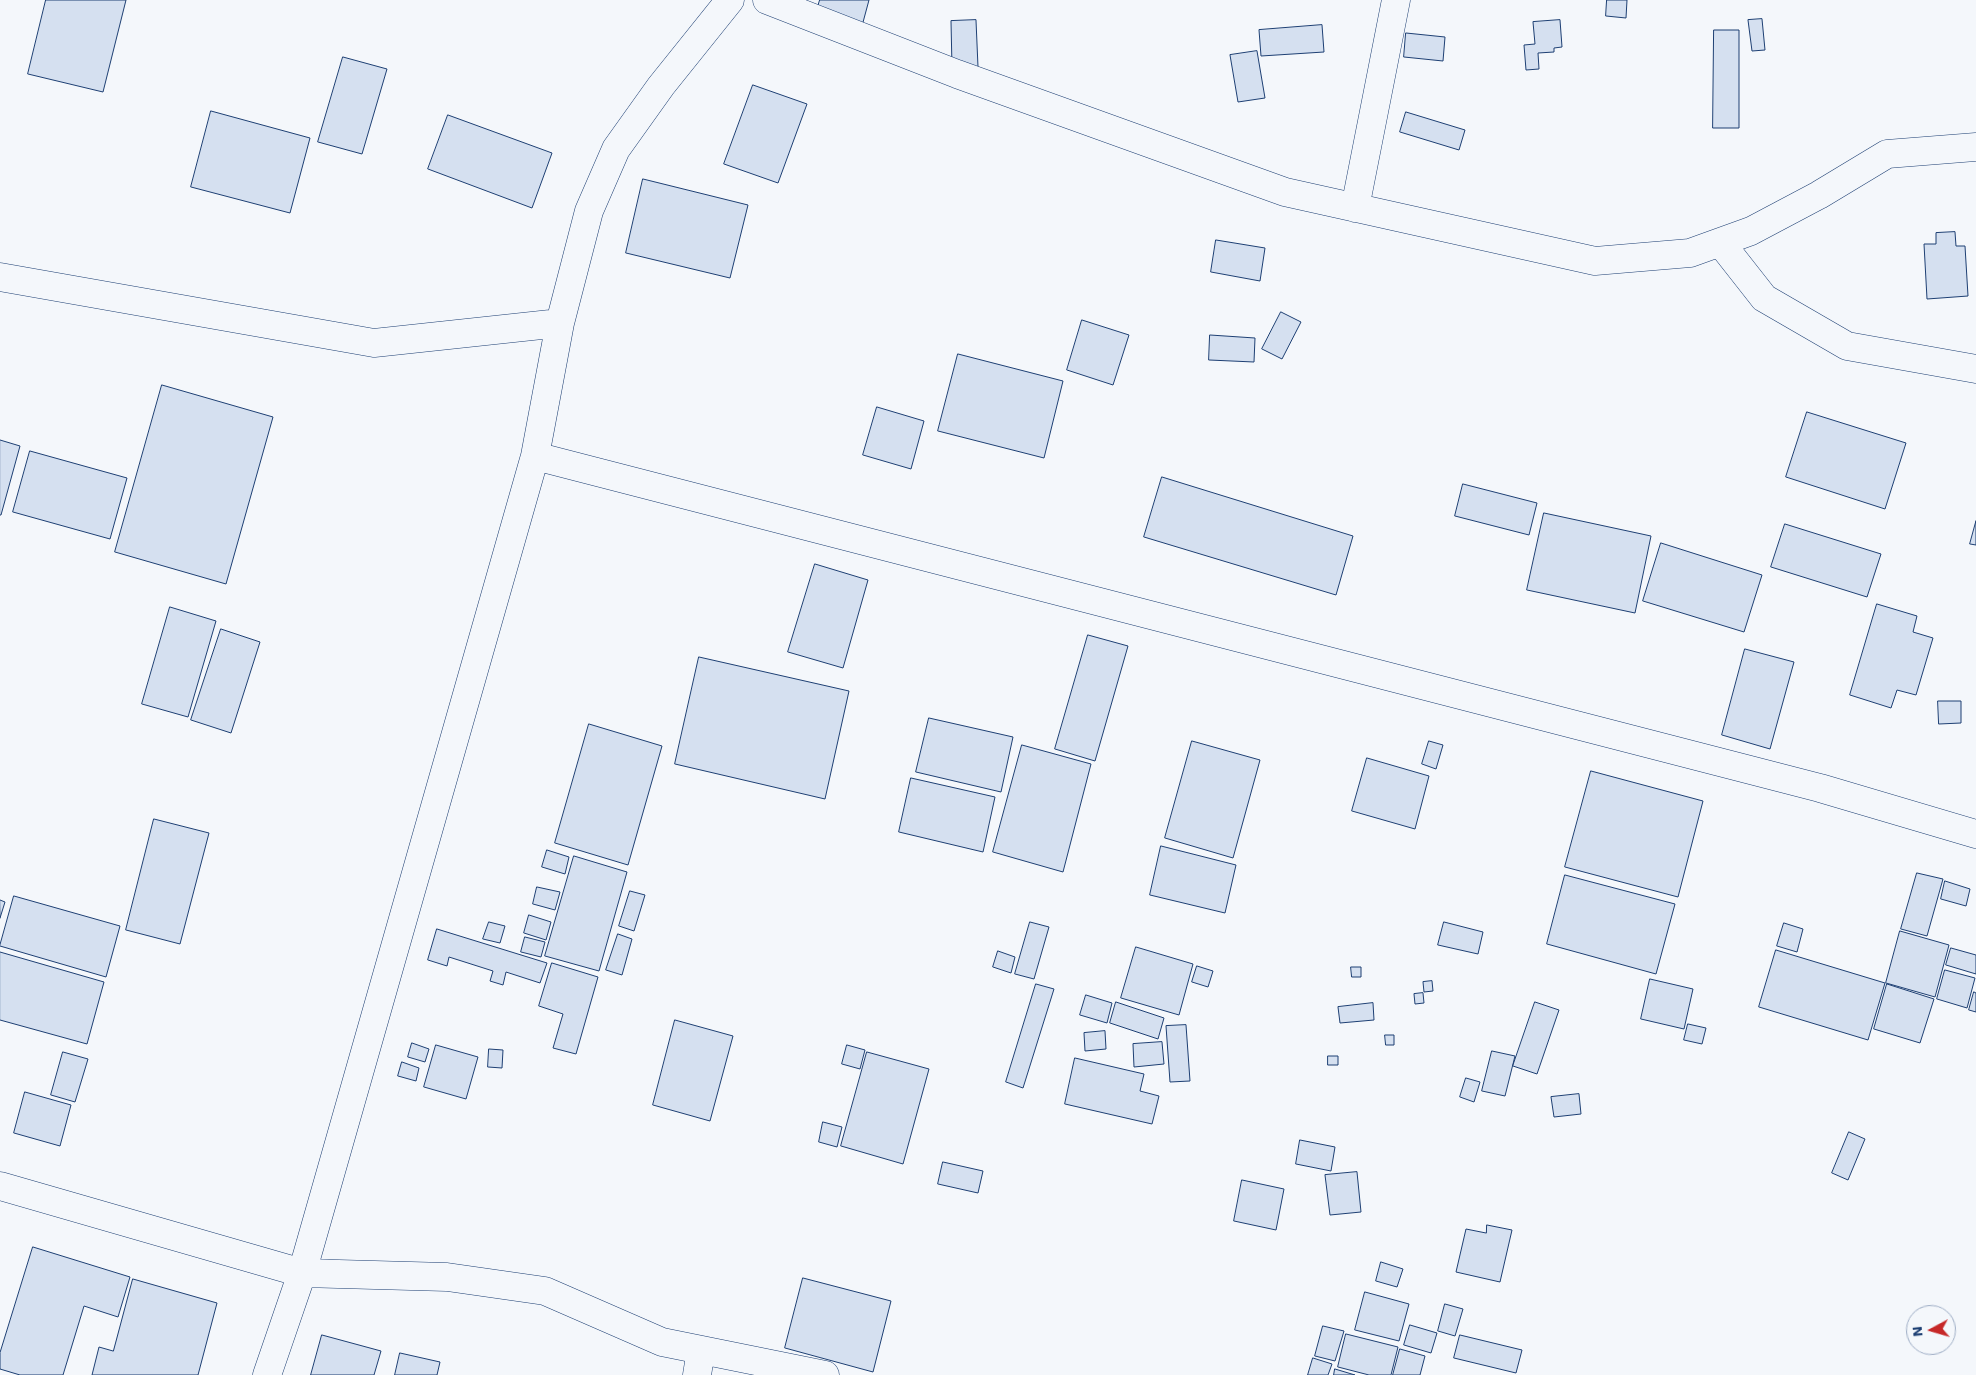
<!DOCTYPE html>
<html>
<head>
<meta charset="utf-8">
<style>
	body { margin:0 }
	#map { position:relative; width:1976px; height:1375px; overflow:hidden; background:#f4f7fb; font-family:"Work Sans",sans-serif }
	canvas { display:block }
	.north { position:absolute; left:1906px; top:1305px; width:50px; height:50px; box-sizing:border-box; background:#f4f7fb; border:1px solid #9eadc5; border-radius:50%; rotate:264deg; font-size:14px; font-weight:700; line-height:20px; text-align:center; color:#1d3f73 }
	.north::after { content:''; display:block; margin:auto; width:18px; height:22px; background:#c62828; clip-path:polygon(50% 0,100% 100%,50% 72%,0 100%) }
</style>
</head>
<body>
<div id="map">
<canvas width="1976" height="1375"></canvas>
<div class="north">N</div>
</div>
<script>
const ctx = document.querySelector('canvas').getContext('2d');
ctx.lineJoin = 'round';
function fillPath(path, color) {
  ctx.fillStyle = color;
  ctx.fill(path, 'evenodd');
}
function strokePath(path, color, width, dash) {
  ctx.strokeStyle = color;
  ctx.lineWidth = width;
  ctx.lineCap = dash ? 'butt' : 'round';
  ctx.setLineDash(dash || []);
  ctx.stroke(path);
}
const building = new Path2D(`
	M 46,0 L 126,0 L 103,92 L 28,74 Z
	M 820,0 L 869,0 L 862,26 L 816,13 Z
	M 1607,0 L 1627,0 L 1626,18 L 1606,16 Z
	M 1762,19 L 1765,50 L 1752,51 L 1748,20 Z
	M 976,20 L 978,67 L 952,68 L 951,21 Z
	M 1560,20 L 1562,47 L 1554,48 L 1554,52 L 1538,53 L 1539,69 L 1526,70 L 1524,45 L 1535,44 L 1533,22 Z
	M 1322,25 L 1324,52 L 1261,56 L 1259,30 Z
	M 1714,30 L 1739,30 L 1739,128 L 1713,128 Z
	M 1406,33 L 1445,37 L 1443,61 L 1404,57 Z
	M 1257,51 L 1265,98 L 1238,102 L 1230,55 Z
	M 343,57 L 387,69 L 362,154 L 318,142 Z
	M 753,85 L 807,104 L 778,183 L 724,164 Z
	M 211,111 L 310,138 L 290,213 L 191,187 Z
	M 1406,112 L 1465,130 L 1459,150 L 1400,132 Z
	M 448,115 L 552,153 L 532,208 L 428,169 Z
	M 643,179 L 748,205 L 730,278 L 626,253 Z
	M 1955,232 L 1956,246 L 1965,246 L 1968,296 L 1927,299 L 1924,244 L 1936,244 L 1936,233 Z
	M 1216,240 L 1265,248 L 1260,281 L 1211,272 Z
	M 1281,312 L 1301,322 L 1282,359 L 1262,349 Z
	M 1082,320 L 1129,335 L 1113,385 L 1067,370 Z
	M 1210,335 L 1255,338 L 1254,362 L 1209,360 Z
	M 958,354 L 1063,381 L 1044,458 L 938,431 Z
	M 162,385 L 273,417 L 226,584 L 115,552 Z
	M 877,407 L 924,421 L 911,469 L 863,455 Z
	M 1807,412 L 1906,443 L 1885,509 L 1786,477 Z
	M 0,440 L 20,446 L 1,515 L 0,515 Z
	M 30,451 L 127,478 L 110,539 L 13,512 Z
	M 1162,477 L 1353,536 L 1336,595 L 1144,537 Z
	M 1463,484 L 1537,503 L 1529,535 L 1455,516 Z
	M 1544,513 L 1651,536 L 1635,613 L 1527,590 Z
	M 1976,521 L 1976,545 L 1970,544 Z
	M 1785,524 L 1881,554 L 1867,597 L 1771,567 Z
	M 1661,543 L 1762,575 L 1744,632 L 1643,601 Z
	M 815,564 L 868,580 L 843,668 L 788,652 Z
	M 1877,604 L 1917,616 L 1913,632 L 1933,638 L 1916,695 L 1897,690 L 1891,708 L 1850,695 Z
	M 170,607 L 216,621 L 188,717 L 142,704 Z
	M 221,629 L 260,642 L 231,733 L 191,720 Z
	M 1088,635 L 1128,646 L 1095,761 L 1055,749 Z
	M 1745,649 L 1794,662 L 1770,749 L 1722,735 Z
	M 699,657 L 849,691 L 825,799 L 675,764 Z
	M 1938,701 L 1961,701 L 1961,723 L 1939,724 Z
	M 929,718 L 1013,737 L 1001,792 L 916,772 Z
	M 589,724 L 662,746 L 628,865 L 555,843 Z
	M 1192,741 L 1260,760 L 1233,858 L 1165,838 Z
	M 1429,741 L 1443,745 L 1436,769 L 1422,764 Z
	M 1022,745 L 1091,764 L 1063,872 L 993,852 Z
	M 1367,758 L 1429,776 L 1415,829 L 1352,811 Z
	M 1591,771 L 1703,801 L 1678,897 L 1565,867 Z
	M 911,778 L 995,797 L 983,852 L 899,832 Z
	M 154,819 L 209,833 L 180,944 L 126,930 Z
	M 1161,846 L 1236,865 L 1225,913 L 1150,895 Z
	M 547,850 L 569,857 L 565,874 L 542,867 Z
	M 574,856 L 627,872 L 599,971 L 545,956 Z
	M 1917,873 L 1943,879 L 1927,936 L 1901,929 Z
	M 1565,875 L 1675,904 L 1656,974 L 1547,944 Z
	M 1945,881 L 1970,889 L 1966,906 L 1941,899 Z
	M 537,887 L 560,892 L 555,910 L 533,904 Z
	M 630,891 L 645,895 L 634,931 L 619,926 Z
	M 14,896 L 120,926 L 106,977 L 0,946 Z
	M 0,900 L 5,902 L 0,918 Z
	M 529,915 L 551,922 L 546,940 L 524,933 Z
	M 489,922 L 505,926 L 500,943 L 483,939 Z
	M 1030,922 L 1049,927 L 1034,979 L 1015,974 Z
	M 1444,922 L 1483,932 L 1478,954 L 1438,945 Z
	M 1784,923 L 1803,929 L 1797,952 L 1777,946 Z
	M 437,929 L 547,963 L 540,983 L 506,972 L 503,985 L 490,981 L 493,971 L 449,957 L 447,966 L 428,960 Z
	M 1900,931 L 1949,945 L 1935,997 L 1886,983 Z
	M 618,934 L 632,939 L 622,975 L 606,970 Z
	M 525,937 L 545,942 L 541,957 L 521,952 Z
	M 1136,947 L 1193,964 L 1179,1015 L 1121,998 Z
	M 1951,948 L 1976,955 L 1976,974 L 1946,965 Z
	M 1776,950 L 1885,983 L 1868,1040 L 1759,1007 Z
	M 998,951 L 1015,957 L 1011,973 L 993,967 Z
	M 0,952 L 104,982 L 87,1044 L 0,1020 Z
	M 552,963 L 598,977 L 576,1054 L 553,1048 L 563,1014 L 539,1006 Z
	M 1197,966 L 1213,971 L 1208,987 L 1192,982 Z
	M 1351,967 L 1361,967 L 1361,977 L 1352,977 Z
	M 1945,970 L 1975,978 L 1967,1008 L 1937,999 Z
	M 1650,979 L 1693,989 L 1684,1029 L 1641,1019 Z
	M 1432,981 L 1433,991 L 1424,992 L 1423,982 Z
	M 1036,984 L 1054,989 L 1023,1088 L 1006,1082 Z
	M 1887,984 L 1934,999 L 1920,1043 L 1874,1029 Z
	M 1974,992 L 1976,993 L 1976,1012 L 1969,1010 Z
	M 1423,993 L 1424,1003 L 1415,1004 L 1414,994 Z
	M 1086,995 L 1112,1003 L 1107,1023 L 1080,1015 Z
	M 1116,1002 L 1164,1018 L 1158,1039 L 1110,1023 Z
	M 1535,1002 L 1559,1010 L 1537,1074 L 1513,1066 Z
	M 1373,1003 L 1374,1020 L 1340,1023 L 1338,1007 Z
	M 675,1020 L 733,1036 L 710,1121 L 653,1105 Z
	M 1688,1024 L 1706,1028 L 1702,1044 L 1684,1040 Z
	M 1186,1025 L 1190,1081 L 1170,1082 L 1166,1026 Z
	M 1105,1031 L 1106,1049 L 1085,1051 L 1084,1033 Z
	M 1385,1035 L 1394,1035 L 1394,1045 L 1386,1045 Z
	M 1162,1042 L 1164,1064 L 1134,1067 L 1133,1044 Z
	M 412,1043 L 429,1049 L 425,1062 L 408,1057 Z
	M 436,1045 L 478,1057 L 466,1099 L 424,1087 Z
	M 847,1045 L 865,1050 L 860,1069 L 842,1064 Z
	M 489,1049 L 503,1050 L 502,1068 L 488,1067 Z
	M 1492,1051 L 1515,1056 L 1505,1096 L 1482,1091 Z
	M 63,1052 L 88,1059 L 75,1102 L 51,1095 Z
	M 867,1052 L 929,1069 L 903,1164 L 841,1146 Z
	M 1328,1056 L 1338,1056 L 1338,1065 L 1328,1065 Z
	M 1075,1058 L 1144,1074 L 1140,1091 L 1159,1096 L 1152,1124 L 1065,1104 Z
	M 402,1062 L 419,1068 L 416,1081 L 398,1076 Z
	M 1466,1078 L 1480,1082 L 1474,1102 L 1460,1097 Z
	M 25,1092 L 71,1105 L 60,1146 L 14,1133 Z
	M 1579,1094 L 1581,1114 L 1554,1117 L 1551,1097 Z
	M 823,1122 L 842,1127 L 837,1147 L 819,1142 Z
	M 1849,1132 L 1865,1139 L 1848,1180 L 1832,1173 Z
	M 1300,1140 L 1335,1147 L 1331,1171 L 1296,1164 Z
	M 943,1162 L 983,1171 L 978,1193 L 938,1184 Z
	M 1357,1172 L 1361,1212 L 1330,1215 L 1325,1175 Z
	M 1242,1180 L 1284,1189 L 1276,1230 L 1234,1221 Z
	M 1487,1225 L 1512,1230 L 1500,1282 L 1456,1272 L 1466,1229 L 1486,1233 Z
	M 33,1247 L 130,1277 L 118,1317 L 84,1306 L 63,1375 L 20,1375 L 0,1369 L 0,1353 Z
	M 1381,1262 L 1403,1269 L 1397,1287 L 1376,1281 Z
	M 803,1278 L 891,1301 L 873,1372 L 785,1348 Z
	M 133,1279 L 217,1303 L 198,1375 L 92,1375 L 99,1347 L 113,1351 Z
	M 1365,1292 L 1409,1304 L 1399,1341 L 1355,1330 Z
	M 1445,1304 L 1463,1309 L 1455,1336 L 1438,1331 Z
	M 1410,1325 L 1437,1333 L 1431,1353 L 1404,1345 Z
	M 1323,1326 L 1344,1331 L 1335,1361 L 1315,1356 Z
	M 1346,1334 L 1398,1347 L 1391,1375 L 1369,1375 L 1338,1367 Z
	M 322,1335 L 381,1351 L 374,1375 L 311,1375 Z
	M 1460,1335 L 1522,1350 L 1516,1373 L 1454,1358 Z
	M 1400,1349 L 1425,1356 L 1420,1375 L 1393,1375 Z
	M 400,1353 L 440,1362 L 437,1375 L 395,1375 Z
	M 1313,1358 L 1332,1364 L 1328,1375 L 1308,1375 Z
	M 1335,1369 L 1355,1375 L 1334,1375 Z`);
fillPath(building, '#d5e0f0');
strokePath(building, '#1d3f73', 1);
const street = new Path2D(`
	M 767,0 L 957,74 L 1285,192 L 1595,261 L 1690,253 L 1751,231 L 1819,195 L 1887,154 L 1976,147
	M 1355,208 L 1396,0
	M 1720,242 L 1764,298 L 1847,346 L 1976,369
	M 0,277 L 374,343 L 560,323 L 589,211 L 616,149 L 661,86 L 730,0
	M 560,323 L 535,456 L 302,1273 L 447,1277 L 545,1291 L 662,1342 L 825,1375
	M 535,456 L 1820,788 L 1976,834
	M 0,1186 L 302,1273 L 267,1375
	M 697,1375 L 701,1350`);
strokePath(street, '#1d3f73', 29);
strokePath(street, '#f4f7fb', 28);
</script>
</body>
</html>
